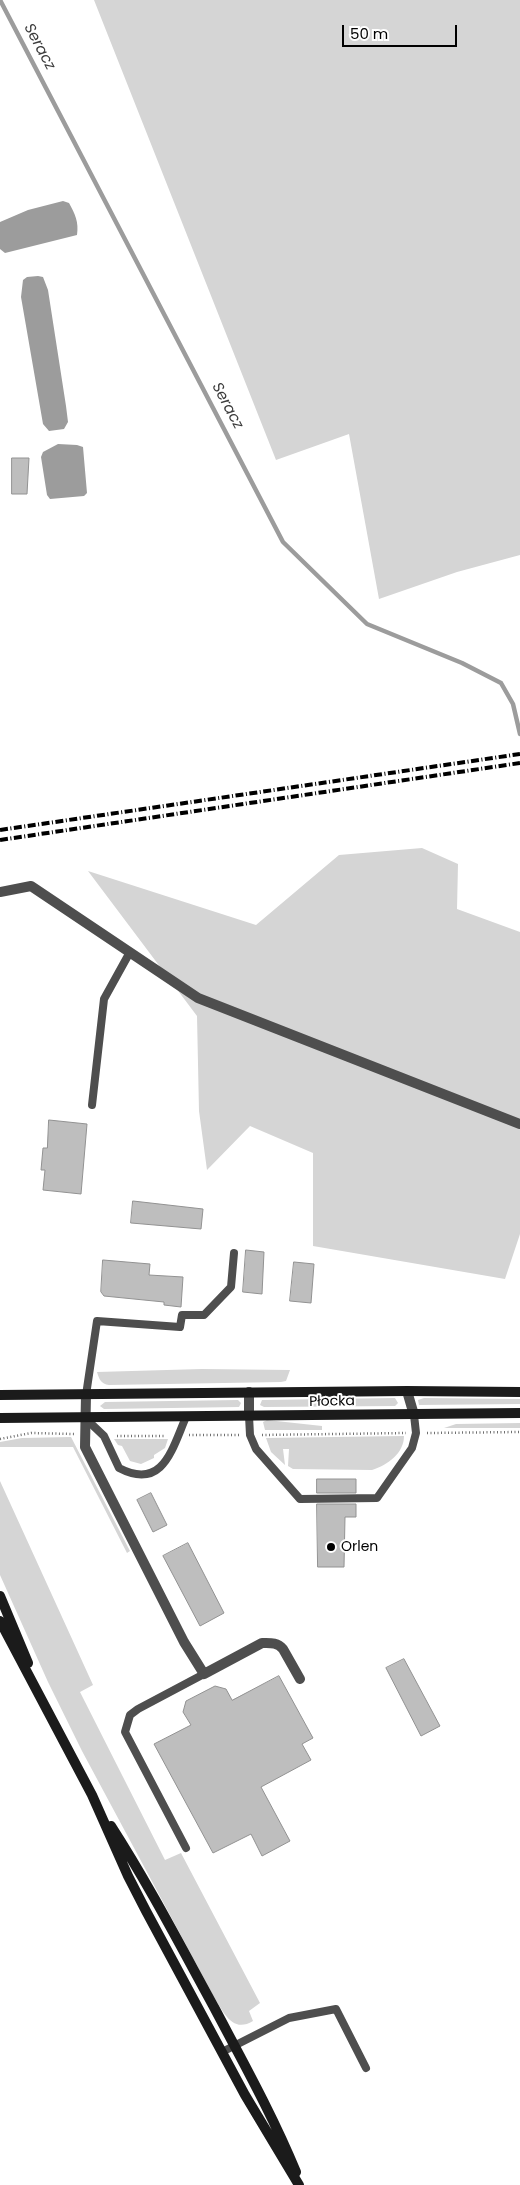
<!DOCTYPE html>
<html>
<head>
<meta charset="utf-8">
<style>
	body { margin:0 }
	#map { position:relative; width:520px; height:2185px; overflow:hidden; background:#fff; font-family:Poppins,sans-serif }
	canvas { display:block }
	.scale { position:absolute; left:342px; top:25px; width:115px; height:22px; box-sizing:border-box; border:2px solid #000; border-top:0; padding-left:6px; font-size:15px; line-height:18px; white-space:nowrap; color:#000; -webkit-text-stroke:4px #fff; paint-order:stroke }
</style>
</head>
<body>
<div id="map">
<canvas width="520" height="2185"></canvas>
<div class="scale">50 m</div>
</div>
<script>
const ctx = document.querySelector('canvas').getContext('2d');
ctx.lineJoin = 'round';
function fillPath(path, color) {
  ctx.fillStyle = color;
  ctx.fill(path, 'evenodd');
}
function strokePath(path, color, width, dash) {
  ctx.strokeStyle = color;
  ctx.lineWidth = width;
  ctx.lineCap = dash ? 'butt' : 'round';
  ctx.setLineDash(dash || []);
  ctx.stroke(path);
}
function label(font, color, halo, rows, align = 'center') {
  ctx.font = font + ' Poppins,sans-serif';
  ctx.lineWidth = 4;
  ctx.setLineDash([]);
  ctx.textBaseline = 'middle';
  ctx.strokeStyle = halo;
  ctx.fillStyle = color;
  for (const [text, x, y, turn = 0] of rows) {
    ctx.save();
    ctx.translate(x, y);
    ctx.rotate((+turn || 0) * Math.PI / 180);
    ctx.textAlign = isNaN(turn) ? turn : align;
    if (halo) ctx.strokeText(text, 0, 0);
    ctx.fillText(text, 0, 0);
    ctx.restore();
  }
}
fillPath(new Path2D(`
	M 94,0 L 520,0 L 520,555 L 457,572 L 379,599 L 349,434 L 276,460 Z
	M 422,848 L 458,864 L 457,909 L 520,932 L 520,1234 L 505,1279 L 313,1246 L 313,1153 L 250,1126 L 207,1170 L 199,1111 L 197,1016 L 88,871 L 256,925 L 339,855 Z
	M 202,1369 L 290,1370 L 286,1381 L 281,1382 L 109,1385 C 101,1384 99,1379 97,1372 Z
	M 395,1398 L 398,1403 L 395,1406 L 264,1407 L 260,1405 L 262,1400 L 265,1400 Z
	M 424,1398 L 520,1399 L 520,1404 L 419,1405 L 418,1400 Z
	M 238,1400 L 241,1403 L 239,1407 L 104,1409 L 100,1406 L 105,1402 Z
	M 267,1420 L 322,1426 L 322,1430 L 265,1430 L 263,1422 Z
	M 520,1423 L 520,1428 L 444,1428 L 456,1424 Z
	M 404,1436 C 404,1453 388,1465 372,1470 L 293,1469 L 288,1466 L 289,1449 L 283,1449 L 285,1465 L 271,1452 L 266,1438 Z
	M 71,1437 L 130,1551 L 127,1553 L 73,1447 L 0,1447 L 0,1442 L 22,1438 Z
	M 114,1439 L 168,1439 L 165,1448 L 154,1455 L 154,1458 L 141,1464 L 130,1461 L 122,1446 L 118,1445 Z
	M 0,1481 L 93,1685 L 80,1692 L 165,1860 L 181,1853 L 260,2003 L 249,2011 L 253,2021 C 232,2034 223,2011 214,1997 L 82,1751 L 48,1682 L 0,1575 Z`), '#d5d5d5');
fillPath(new Path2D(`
	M 63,201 L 69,203 C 75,214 79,222 77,235 L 5,253 L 0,249 L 0,222 L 28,210 Z
	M 38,276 L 43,277 L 48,290 L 66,406 L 68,422 L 64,429 L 49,431 L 43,424 L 21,297 L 23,280 L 27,277 Z
	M 58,444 L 77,445 L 83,447 L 87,493 L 84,496 L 50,499 L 47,495 L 41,457 L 43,452 Z`), '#9c9c9c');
strokePath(new Path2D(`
	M 0,0 L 283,542 L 367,624 L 462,663 L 501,683 L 513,704 L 520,734`), '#9c9c9c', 4.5);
const building = new Path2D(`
	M 12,458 L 29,458 L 27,494 L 12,494 Z
	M 49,1120 L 87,1124 L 81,1194 L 43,1190 L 45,1170 L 41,1170 L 43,1148 L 47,1148 Z
	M 133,1201 L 203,1209 L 201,1229 L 131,1223 Z
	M 246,1250 L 264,1252 L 262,1294 L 243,1292 Z
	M 103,1260 L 150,1264 L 149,1275 L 183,1277 L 181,1307 L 164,1305 L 164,1302 L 104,1296 L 101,1292 Z
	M 294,1262 L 314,1264 L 311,1303 L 290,1301 Z
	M 317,1479 L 356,1479 L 356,1493 L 317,1493 Z
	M 151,1493 L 167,1525 L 153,1532 L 137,1500 Z
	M 317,1504 L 356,1504 L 356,1517 L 345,1517 L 344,1567 L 318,1567 Z
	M 188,1543 L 224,1613 L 200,1626 L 163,1556 Z
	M 404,1659 L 440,1726 L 421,1736 L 386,1668 Z
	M 279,1676 L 313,1738 L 302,1744 L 311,1760 L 261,1787 L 290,1841 L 262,1856 L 251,1834 L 213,1853 L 154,1744 L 191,1725 L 183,1712 L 186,1701 L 215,1686 L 226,1689 L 232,1700 Z`);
fillPath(building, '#bebebe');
strokePath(building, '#929292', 1);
strokePath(new Path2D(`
	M 427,1433 L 520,1432
	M 189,1435 L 239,1435
	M 262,1435 L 406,1433
	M 117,1436 L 166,1436
	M 0,1439 L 31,1433 L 74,1434`), '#707070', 2.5, [1, 2.5]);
strokePath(new Path2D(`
	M 92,1105 L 104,999 L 130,952
	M 86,1395 L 97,1321 L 180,1327 L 182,1315 L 204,1315 L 231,1287 L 234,1253
	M 249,1416 L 250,1435 L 256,1449 L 300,1499 L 377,1498 L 412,1448 L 416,1433 L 414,1415
	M 85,1418 L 104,1436 L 119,1468 C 163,1491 172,1449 186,1417
	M 186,1848 L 125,1732 L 130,1715 L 138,1709 L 204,1674
	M 222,2052 L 289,2018 L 336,2009 L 366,2068`), '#4e4e4e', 8);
strokePath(new Path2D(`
	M 0,892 L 31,886 L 198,998 L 520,1124
	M 407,1391 L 414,1415
	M 249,1392 L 249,1416
	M 86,1395 L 85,1447 L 184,1642 L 204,1674 L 262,1643 C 270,1643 277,1642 283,1649 L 300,1679`), '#4e4e4e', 10);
strokePath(new Path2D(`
	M 0,1395 L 407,1391 L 520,1392
	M 0,1418 L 520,1413
	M 0,1596 L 28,1663
	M 0,1621 L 92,1795 L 128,1876 L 146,1911 L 245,2095 L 299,2185
	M 111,1826 C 149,1885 181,1947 215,2009 C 243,2062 273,2116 296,2172`), '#1b1b1b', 10);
strokePath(new Path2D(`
	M 0,830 L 520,754
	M 0,840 L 520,763`), '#000', 4, [8, 2.5, 1, 2.5]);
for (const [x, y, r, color] of [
	[331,1547,5,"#000"]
]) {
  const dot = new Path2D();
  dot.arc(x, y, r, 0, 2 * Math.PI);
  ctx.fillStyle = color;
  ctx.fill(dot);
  strokePath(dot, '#fff', 2);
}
label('14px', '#000', '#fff', [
	["Płocka",332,1402,-1]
]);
label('14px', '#000', '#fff', [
	["Orlen",341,1547]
], 'left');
label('italic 15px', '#3d3d3d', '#fff', [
	["Seracz",39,47,62],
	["Seracz",227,406,62]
]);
</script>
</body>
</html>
